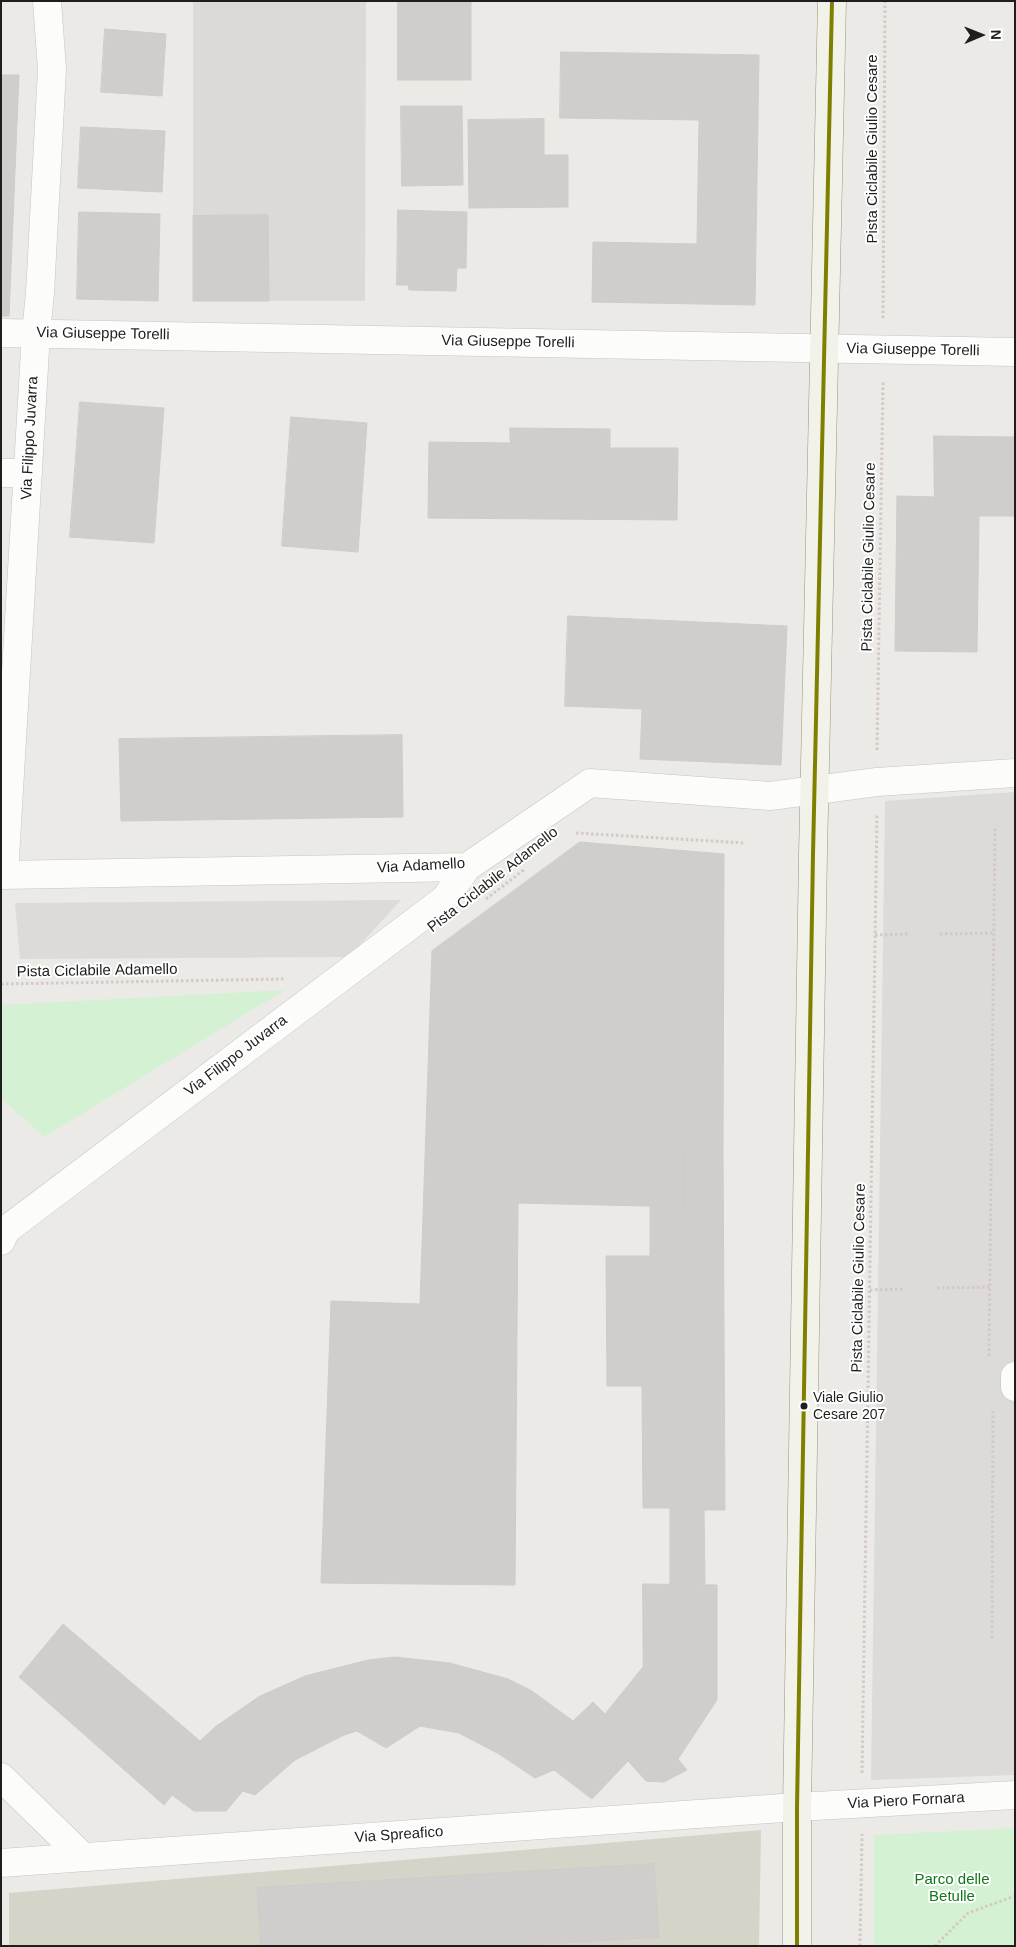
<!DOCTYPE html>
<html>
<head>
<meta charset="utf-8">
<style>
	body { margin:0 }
	#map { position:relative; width:1016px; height:1947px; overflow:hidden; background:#eceae6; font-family:Arial,sans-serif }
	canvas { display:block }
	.frame { position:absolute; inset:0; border:2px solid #1e1e1e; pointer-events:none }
	.north { position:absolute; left:956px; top:10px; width:50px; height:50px; -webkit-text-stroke:4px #fff; paint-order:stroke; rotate:89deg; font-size:14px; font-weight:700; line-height:20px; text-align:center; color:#1e1e1e }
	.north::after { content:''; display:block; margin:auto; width:18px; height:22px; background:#1e1e1e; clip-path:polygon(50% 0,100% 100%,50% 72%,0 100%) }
</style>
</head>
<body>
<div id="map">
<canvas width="1016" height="1947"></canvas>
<div class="frame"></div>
<div class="north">N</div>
</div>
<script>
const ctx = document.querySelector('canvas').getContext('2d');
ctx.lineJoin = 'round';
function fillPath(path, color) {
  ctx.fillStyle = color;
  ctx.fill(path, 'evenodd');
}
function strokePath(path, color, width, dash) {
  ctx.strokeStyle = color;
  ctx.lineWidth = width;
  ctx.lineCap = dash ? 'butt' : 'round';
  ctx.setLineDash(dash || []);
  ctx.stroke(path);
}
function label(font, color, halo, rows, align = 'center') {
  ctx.font = font + ' Arial,sans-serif';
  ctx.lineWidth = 4;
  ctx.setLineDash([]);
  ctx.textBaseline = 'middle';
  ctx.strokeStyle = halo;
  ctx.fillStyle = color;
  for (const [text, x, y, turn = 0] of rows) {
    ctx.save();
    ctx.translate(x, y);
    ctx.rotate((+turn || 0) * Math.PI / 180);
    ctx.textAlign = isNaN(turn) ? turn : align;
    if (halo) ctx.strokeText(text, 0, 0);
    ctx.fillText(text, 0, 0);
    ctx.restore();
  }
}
fillPath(new Path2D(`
	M 193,1 L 366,1 L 365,301 L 193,301 Z`), '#dbdad8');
fillPath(new Path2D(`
	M 761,1830 L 759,1946 L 9,1946 L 9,1893 Z`), '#d5d4c8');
fillPath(new Path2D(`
	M 285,990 L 44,1137 L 1,1098 L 1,1005 Z
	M 1015,1828 L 1015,1946 L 874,1946 L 874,1835 Z`), '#d5f1d4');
fillPath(new Path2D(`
	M 1015,792 L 1015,1775 L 871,1780 L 885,801 Z
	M 401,900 L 349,957 L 20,959 L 15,903 Z`), '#dcdbda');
const building = new Path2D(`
	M 398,1 L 471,1 L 471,80 L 398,80 Z
	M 105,29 L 166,34 L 162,96 L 101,92 Z
	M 561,52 L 759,55 L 755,305 L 592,302 L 593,242 L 697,244 L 699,120 L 560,118 Z
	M 1,75 L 19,75 L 9,316 L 1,316 Z
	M 401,106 L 462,106 L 463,185 L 402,186 Z
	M 544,119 L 544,155 L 568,155 L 568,207 L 469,208 L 468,120 Z
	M 81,127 L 165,131 L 162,192 L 78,188 Z
	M 398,210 L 467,212 L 466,268 L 457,268 L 456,291 L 409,290 L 408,285 L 397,285 Z
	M 79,212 L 160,214 L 158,301 L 77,299 Z
	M 268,215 L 269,301 L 193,301 L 193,216 Z
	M 80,402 L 164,408 L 154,543 L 70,537 Z
	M 291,417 L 367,423 L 358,552 L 282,546 Z
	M 510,428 L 610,429 L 610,448 L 678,448 L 677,520 L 428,518 L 429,442 L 510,443 Z
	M 934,436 L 1015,437 L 1015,516 L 979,516 L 977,652 L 895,651 L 897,496 L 934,497 Z
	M 568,616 L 787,626 L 781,765 L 640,759 L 642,709 L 565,706 Z
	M 402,735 L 403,817 L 121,821 L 119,739 Z
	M 580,842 L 724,854 L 723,1150 L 684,1150 L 685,1207 L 518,1203 L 515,1585 L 321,1583 L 331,1301 L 420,1304 L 432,951 Z
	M 684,1150 L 723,1150 L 725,1510 L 704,1510 L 705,1584 L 670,1584 L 670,1508 L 643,1508 L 642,1386 L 607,1386 L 606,1256 L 650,1256 L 650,1207 L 685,1207 Z
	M 643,1584 L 717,1585 L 717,1700 L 678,1759 L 687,1770 L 664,1782 L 646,1781 L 628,1761 L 592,1799 L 554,1770 L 535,1778 L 499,1754 L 459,1733 L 420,1726 L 386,1748 L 357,1731 L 344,1735 L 295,1760 L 255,1795 L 243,1791 L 226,1811 L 194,1811 L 172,1795 L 164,1805 L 19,1677 L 63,1624 L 200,1741 L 215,1727 L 260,1696 L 305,1676 L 368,1660 L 395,1657 L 450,1663 L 508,1679 L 532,1691 L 573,1721 L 593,1702 L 605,1714 L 643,1667 Z
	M 654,1864 L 659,1937 L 510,1946 L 261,1946 L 257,1888 Z`);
fillPath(building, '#d0cecc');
strokePath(building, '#cfcbc8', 1);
const street = new Path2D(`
	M 1,333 L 1015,352
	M 1,473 L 28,473
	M 1,875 L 467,867 L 590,783 L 770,796 L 877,782 L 1015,773
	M 4,875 L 36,333 L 40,293 L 52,69 L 47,1
	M 1,1241 L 6,1230 L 445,899 L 467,867
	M 1015,1376 L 1015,1387
	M 1,1777 L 83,1857
	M 1,1863 L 797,1807 L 1015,1795`);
const secondary = new Path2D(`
	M 797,1946 L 797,1807 L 813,854 L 832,1`);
strokePath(street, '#c5c4c2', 29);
strokePath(secondary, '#94957f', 29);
strokePath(new Path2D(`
	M 883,318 L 885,1
	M 877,750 L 883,382
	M 576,833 L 745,843
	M 486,899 L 525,869
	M 940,934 L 994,933
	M 875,935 L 909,934
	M 1,984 L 284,979
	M 937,1288 L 990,1287
	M 870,1290 L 905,1289
	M 989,1356 L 995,828
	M 992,1638 L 993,1411
	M 862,1773 L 877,814
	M 860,1946 L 862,1834
	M 935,1946 L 968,1913 L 1015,1896`), '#d5c8c6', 3, [2.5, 2.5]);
strokePath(street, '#fcfcfb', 28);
strokePath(secondary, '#f3f2ea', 28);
strokePath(new Path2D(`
	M 797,1946 L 797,1807 L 813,854 L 832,1`), '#808000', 4);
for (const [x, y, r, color] of [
	[804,1406,4.5,"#1e1e1e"]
]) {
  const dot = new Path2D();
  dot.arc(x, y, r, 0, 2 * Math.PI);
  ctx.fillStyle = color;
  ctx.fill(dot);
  strokePath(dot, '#fff', 2);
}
label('14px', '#1e1e1e', '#fff', [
	["Viale Giulio",813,1398],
	["Cesare 207",813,1415]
], 'left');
label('15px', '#1e1e1e', '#fff', [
	["Pista Ciclabile Giulio Cesare",873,149,-90],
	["Via Giuseppe Torelli",103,334,1],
	["Via Giuseppe Torelli",508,342,1],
	["Via Giuseppe Torelli",913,350,1],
	["Via Filippo Juvarra",30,438,-87],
	["Pista Ciclabile Giulio Cesare",869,557,-89],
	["Via Adamello",421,866,-3],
	["Pista Ciclabile Adamello",493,880,-38],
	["Pista Ciclabile Adamello",97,971,-1],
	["Via Filippo Juvarra",236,1056,-37],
	["Pista Ciclabile Giulio Cesare",859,1278,-89],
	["Via Piero Fornara",906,1801,-3],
	["Via Spreafico",399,1835,-4]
]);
label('15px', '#117717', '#fff', [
	["Parco delle",952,1880],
	["Betulle",952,1897]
]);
</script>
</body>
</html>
